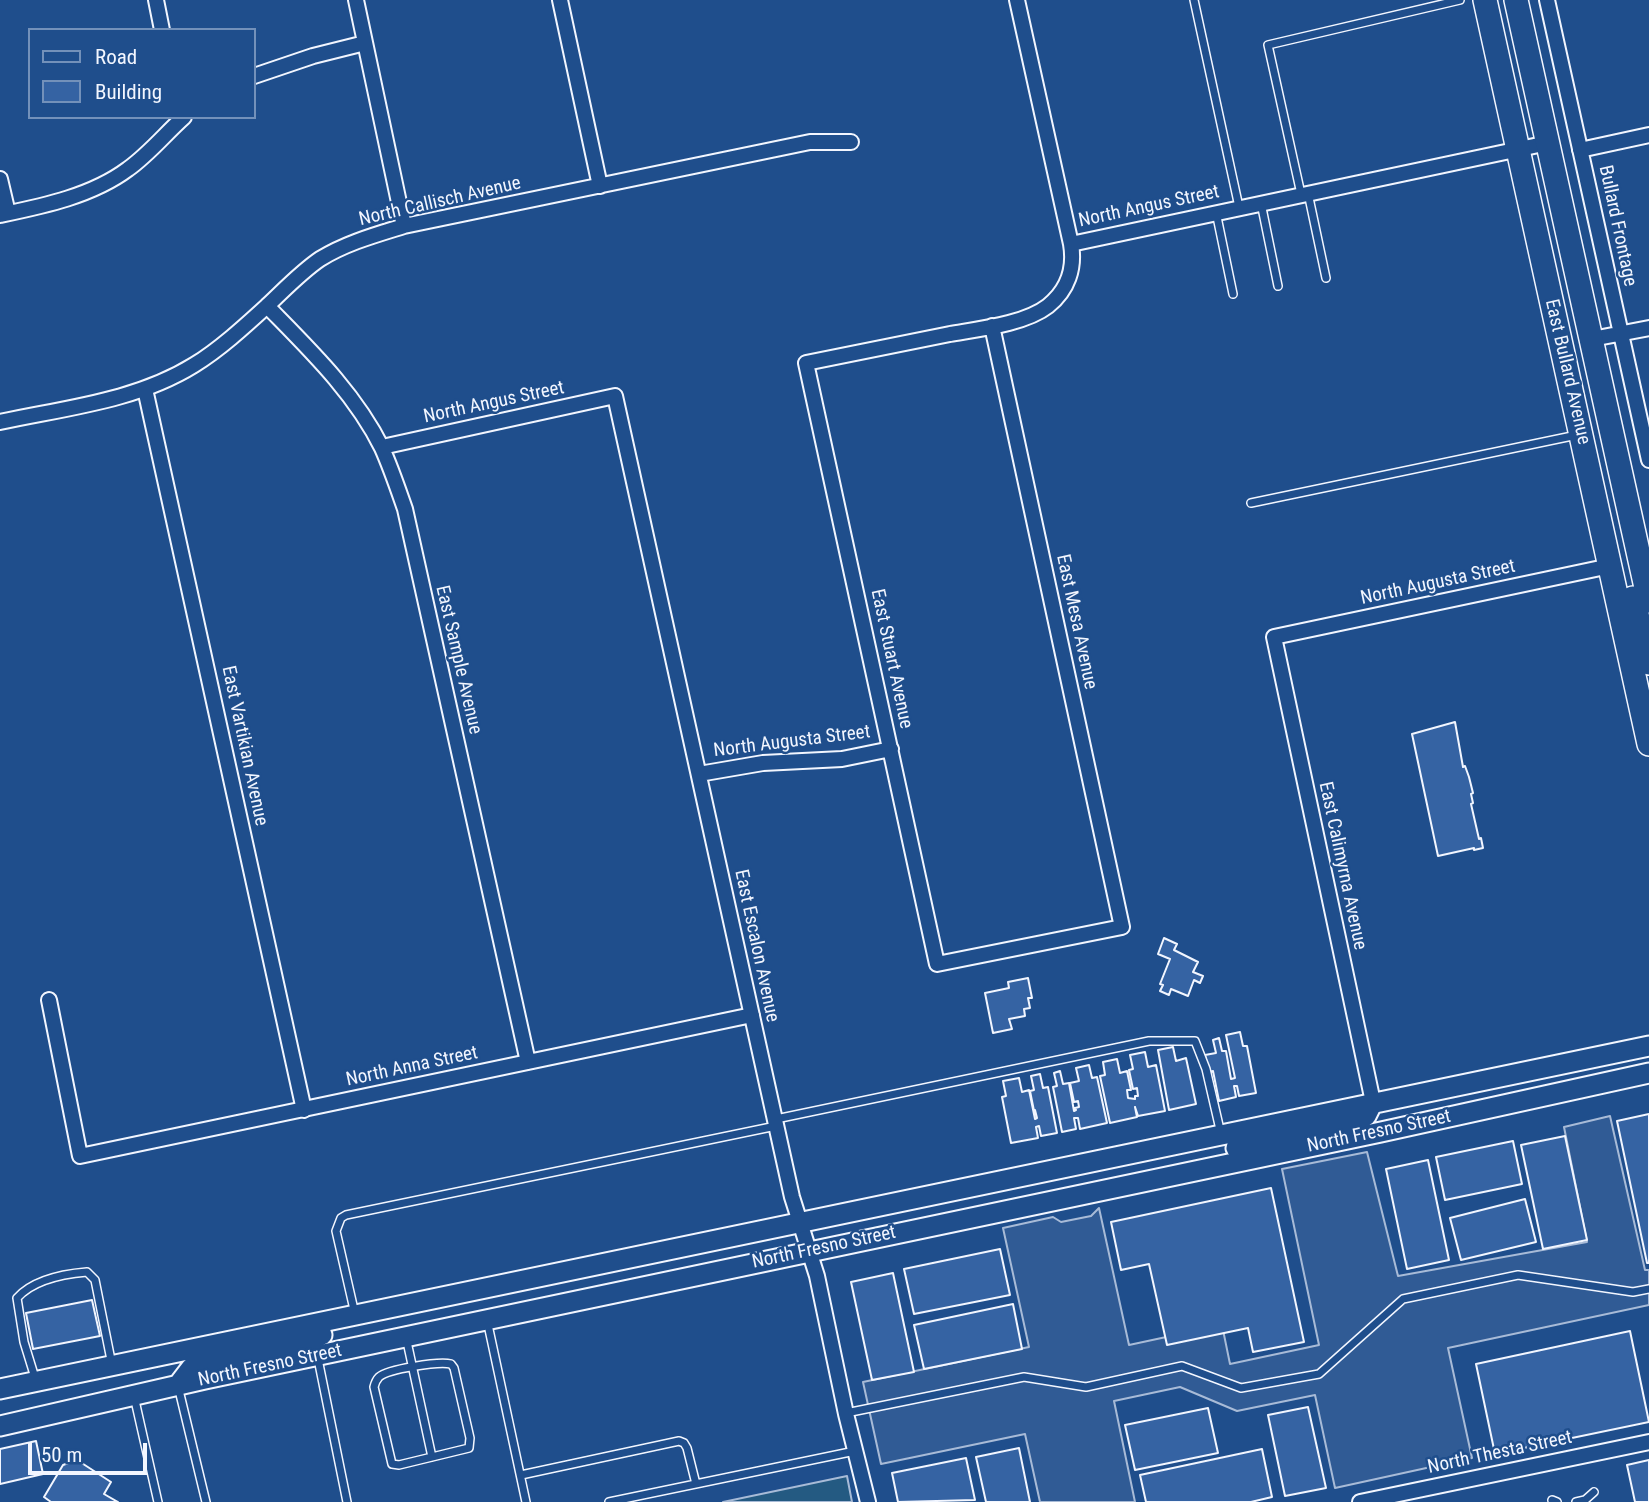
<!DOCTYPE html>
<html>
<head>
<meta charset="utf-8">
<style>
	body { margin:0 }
	#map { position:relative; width:1649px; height:1502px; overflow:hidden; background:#1f4e8c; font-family:"Roboto Condensed",sans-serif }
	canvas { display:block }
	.legend { position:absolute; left:28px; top:28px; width:228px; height:91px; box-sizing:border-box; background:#1f4e8c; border:2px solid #7391ba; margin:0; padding:9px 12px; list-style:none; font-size:21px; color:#f2f6ff }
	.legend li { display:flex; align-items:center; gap:14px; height:35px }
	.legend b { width:35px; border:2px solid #7391ba }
	.scale { position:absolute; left:28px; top:1443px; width:119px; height:32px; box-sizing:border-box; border:4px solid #f2f6ff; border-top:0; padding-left:9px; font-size:21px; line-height:24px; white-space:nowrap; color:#f2f6ff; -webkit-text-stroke:5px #1f4e8c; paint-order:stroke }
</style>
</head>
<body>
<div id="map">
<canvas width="1649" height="1502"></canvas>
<ul class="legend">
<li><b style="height:9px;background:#1f4e8c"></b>Road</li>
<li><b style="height:19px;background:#3563a3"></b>Building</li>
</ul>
<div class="scale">50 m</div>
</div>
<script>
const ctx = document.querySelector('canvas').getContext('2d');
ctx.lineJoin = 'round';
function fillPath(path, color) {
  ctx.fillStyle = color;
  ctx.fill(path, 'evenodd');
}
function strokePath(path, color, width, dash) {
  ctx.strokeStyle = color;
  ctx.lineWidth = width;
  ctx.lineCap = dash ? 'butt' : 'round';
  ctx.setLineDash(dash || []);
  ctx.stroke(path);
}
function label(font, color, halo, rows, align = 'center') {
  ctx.font = font + ' "Roboto Condensed",sans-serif';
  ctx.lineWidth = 5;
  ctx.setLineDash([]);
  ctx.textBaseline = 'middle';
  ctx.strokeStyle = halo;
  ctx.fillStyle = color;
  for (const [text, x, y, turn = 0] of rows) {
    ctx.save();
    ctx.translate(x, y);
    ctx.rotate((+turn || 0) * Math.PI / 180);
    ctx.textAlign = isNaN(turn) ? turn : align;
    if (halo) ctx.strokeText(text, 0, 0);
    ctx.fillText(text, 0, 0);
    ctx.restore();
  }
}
const green = new Path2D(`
	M 847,1476 L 852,1502 L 723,1502 Z`);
fillPath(green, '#245a82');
strokePath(green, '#a8bbd7', 2);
const parking = new Path2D(`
	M 1610,1116 L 1645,1270 L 1649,1270 L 1649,1305 L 1448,1348 L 1472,1458 L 1335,1488 L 1315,1395 L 1237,1411 L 1180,1387 L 1114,1401 L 1135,1502 L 1040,1502 L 1025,1434 L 881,1464 L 863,1382 L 1029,1347 L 1003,1228 L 1053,1217 L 1061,1222 L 1091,1216 L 1099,1208 L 1129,1345 L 1222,1325 L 1230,1364 L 1319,1345 L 1282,1169 L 1367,1152 L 1398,1276 L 1587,1242 L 1564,1127 Z`);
fillPath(parking, '#305b95');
strokePath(parking, '#a8bbd7', 2);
const building = new Path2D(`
	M 1455,722 L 1463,767 L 1465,766 L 1469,777 L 1473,793 L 1471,794 L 1473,803 L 1471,804 L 1479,839 L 1481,838 L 1483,848 L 1474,850 L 1474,848 L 1438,856 L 1412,734 Z
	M 1164,938 L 1177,944 L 1174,950 L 1198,962 L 1193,972 L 1203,976 L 1200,983 L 1194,980 L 1188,996 L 1171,989 L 1169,995 L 1160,991 L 1163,985 L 1160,984 L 1170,959 L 1158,954 Z
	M 1028,978 L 1032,998 L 1028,998 L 1030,1008 L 1024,1009 L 1025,1016 L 1009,1019 L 1012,1029 L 993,1033 L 985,993 L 1009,988 L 1008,982 Z
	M 1240,1032 L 1243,1046 L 1247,1046 L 1256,1093 L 1239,1096 L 1237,1086 L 1234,1086 L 1236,1097 L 1219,1101 L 1213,1071 L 1209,1072 L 1205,1055 L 1216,1053 L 1213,1040 L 1219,1038 L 1222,1051 L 1226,1051 L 1231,1079 L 1235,1078 L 1226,1035 Z
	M 1173,1047 L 1176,1061 L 1186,1058 L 1196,1104 L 1169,1110 L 1158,1050 Z
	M 1145,1052 L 1148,1067 L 1156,1065 L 1165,1111 L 1138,1116 L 1135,1107 L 1137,1117 L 1110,1123 L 1100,1076 L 1105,1075 L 1103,1062 L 1117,1059 L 1120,1073 L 1127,1071 L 1131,1090 L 1127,1090 L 1128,1098 L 1135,1099 L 1135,1096 L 1138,1096 L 1137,1088 L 1133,1089 L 1129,1070 L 1133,1069 L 1130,1055 Z
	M 1089,1065 L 1092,1078 L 1097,1077 L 1107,1123 L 1080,1129 L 1078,1118 L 1074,1118 L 1076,1129 L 1062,1132 L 1053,1087 L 1057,1086 L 1054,1073 L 1060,1071 L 1063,1084 L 1069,1083 L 1074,1111 L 1076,1110 L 1075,1108 L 1079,1107 L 1078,1101 L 1074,1102 L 1070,1083 L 1079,1081 L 1076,1068 Z
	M 1040,1074 L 1043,1088 L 1048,1087 L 1057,1133 L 1041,1136 L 1039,1126 L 1036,1127 L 1038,1138 L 1011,1143 L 1002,1097 L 1006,1096 L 1003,1081 L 1019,1078 L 1022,1092 L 1029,1090 L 1035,1119 L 1037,1118 L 1035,1110 L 1034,1111 L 1030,1091 L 1034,1090 L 1031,1076 Z
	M 1649,1114 L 1649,1263 L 1647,1263 L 1617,1121 Z
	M 1565,1136 L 1587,1240 L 1543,1249 L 1521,1145 Z
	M 1513,1141 L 1522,1184 L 1445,1200 L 1436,1157 Z
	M 1428,1160 L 1449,1260 L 1407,1269 L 1386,1169 Z
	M 1271,1188 L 1304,1342 L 1253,1352 L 1248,1328 L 1167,1345 L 1149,1264 L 1121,1270 L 1111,1222 Z
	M 1525,1199 L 1536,1242 L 1461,1260 L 1450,1218 Z
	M 1000,1249 L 1010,1295 L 914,1314 L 904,1269 Z
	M 893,1273 L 914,1372 L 872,1380 L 851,1282 Z
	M 92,1300 L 100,1336 L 33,1349 L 26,1313 Z
	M 1013,1304 L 1022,1349 L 924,1369 L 914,1325 Z
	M 1630,1331 L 1649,1422 L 1495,1454 L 1476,1364 Z
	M 1308,1407 L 1326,1488 L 1285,1496 L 1268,1415 Z
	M 1208,1408 L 1218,1453 L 1135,1470 L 1125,1425 Z
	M 36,1441 L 43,1474 L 0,1484 L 0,1449 Z
	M 1019,1448 L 1030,1502 L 986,1502 L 976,1457 Z
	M 1262,1449 L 1272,1497 L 1251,1502 L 1146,1502 L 1140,1475 Z
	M 966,1458 L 975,1500 L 898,1502 L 892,1473 Z
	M 77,1460 L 111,1482 L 104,1494 L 118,1502 L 51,1502 L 44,1497 L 63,1465 Z
	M 1649,1460 L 1649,1502 L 1635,1502 L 1627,1465 Z`);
fillPath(building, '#3563a3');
strokePath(building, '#f2f6ff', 2);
const lane = new Path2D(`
	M 1194,0 L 1239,207
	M 1308,193 L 1326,278
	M 1301,194 L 1268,45 L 1460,0
	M 1261,203 L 1278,286
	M 1216,212 L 1233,294
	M 1251,503 L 1577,435
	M 776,1119 L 1149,1041 L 1195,1041 L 1206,1069 L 1221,1134
	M 355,1314 L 336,1231 L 341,1218 L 346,1215 L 776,1126
	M 487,1320 L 526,1502
	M 406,1337 L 432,1457 L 469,1448 L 470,1438 L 454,1368 L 451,1364 C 439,1361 388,1369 379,1377 C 376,1380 375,1383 374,1387 L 392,1464 L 399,1465 L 432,1457
	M 318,1359 L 347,1502
	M 36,1381 L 24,1342 L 17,1298 C 33,1280 63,1274 87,1272 L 95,1280 L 112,1365
	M 178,1386 L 206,1502
	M 134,1396 L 158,1502
	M 846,1413 L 1024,1377 L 1086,1387 L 1182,1366 L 1241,1388 L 1319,1374 L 1403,1299 L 1518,1275 L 1633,1292 L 1649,1289
	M 521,1475 L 679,1441 L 684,1443 L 687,1448 L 696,1484
	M 1552,1500 L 1557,1502
	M 609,1502 L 855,1451
	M 1576,1502 L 1585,1500 L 1594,1492`);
const street = new Path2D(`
	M 156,0 L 162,30
	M 356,0 L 404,226
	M 560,0 L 600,186
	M 1017,0 L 1071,244
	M 1547,0 L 1649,460
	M 254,76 L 313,56 L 365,43
	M 1580,150 L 1649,135
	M 0,179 L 8,213
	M 0,215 C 43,206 92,196 128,169 C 149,154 165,134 184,117
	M 267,306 C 309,349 355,393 382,448 C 391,468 398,489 405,509 L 528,1062
	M 992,326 L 1122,927 L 937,964 L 806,363 C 854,353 902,344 950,334 C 979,329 1025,324 1048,306 C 1068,290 1075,268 1071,244 L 1548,143
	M 1592,339 L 1649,328
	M 145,389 L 304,1110
	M 0,422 C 65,408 136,401 194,365 C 220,349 245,326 268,305 C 285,289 301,272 320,259 C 346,243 375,235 404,226 L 810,142 L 851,142
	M 382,447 L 615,396 L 792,1197 L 817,1276 L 846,1414 L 868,1502
	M 699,774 L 763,763 L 842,759 L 891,749
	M 49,1000 L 80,1156 L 752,1015
	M 1373,1102 L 1274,637 L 1610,566
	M 1360,1502 L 1649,1442`);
const secondary = new Path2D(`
	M 1236,1148 L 1354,1120 L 1366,1116 L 1373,1102
	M 178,1385 L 191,1368 L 207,1361 L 322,1335
	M 0,1389 L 1649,1046
	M 0,1426 L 205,1379 L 1381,1132 L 1649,1073`);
const primary = new Path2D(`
	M 1485,0 L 1649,744
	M 1516,0 L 1649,601
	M 1633,598 L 1649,663`);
strokePath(lane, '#f2f6ff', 10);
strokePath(street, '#f2f6ff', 18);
strokePath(secondary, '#f2f6ff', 23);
strokePath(primary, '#f2f6ff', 26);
strokePath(lane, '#1f4e8c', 7);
strokePath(street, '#1f4e8c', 14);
strokePath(secondary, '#1f4e8c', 19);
strokePath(primary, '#1f4e8c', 23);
label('19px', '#f2f6ff', '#1f4e8c', [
	["North Callisch Avenue",440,202,-13],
	["North Angus Street",1149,207,-12],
	["Bullard Frontage",1617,226,78],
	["East Bullard Avenue",1567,372,77],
	["North Angus Street",494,403,-12],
	["North Augusta Street",1438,583,-12],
	["East Mesa Avenue",1076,622,78],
	["East Stuart Avenue",891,659,78],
	["East Sample Avenue",458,660,77],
	["North Augusta Street",792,742,-7],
	["East Vartikian Avenue",244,746,78],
	["East Calimyrna Avenue",1342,866,78],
	["East Escalon Avenue",756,946,78],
	["North Anna Street",412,1067,-12],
	["North Fresno Street",1379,1132,-12],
	["North Fresno Street",824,1248,-12],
	["North Fresno Street",270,1366,-12],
	["North Thesta Street",1500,1453,-12]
]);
</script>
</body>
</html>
